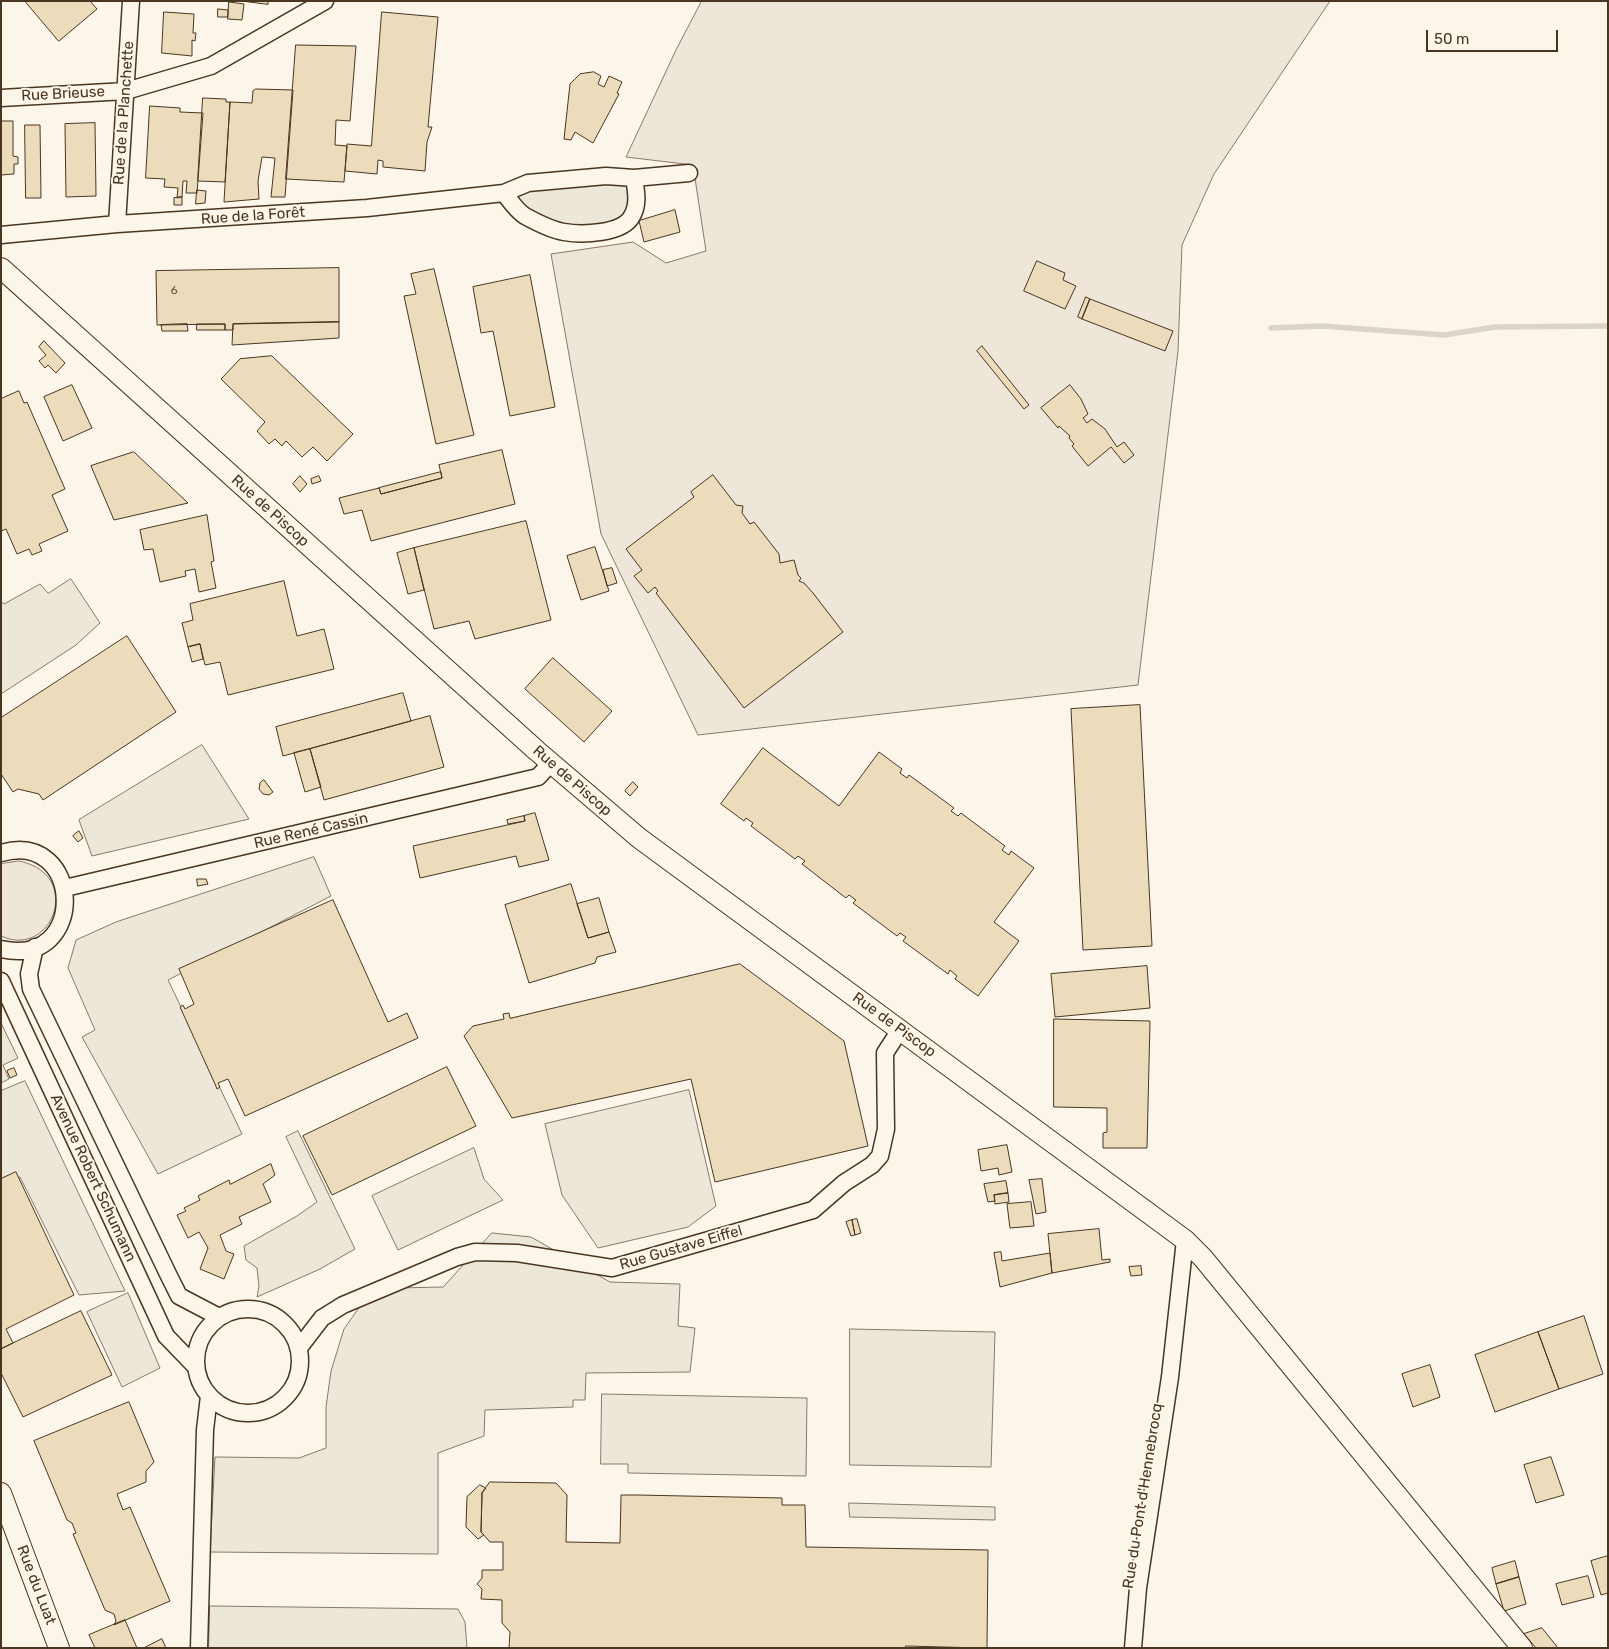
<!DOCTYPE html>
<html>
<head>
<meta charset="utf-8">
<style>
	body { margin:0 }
	#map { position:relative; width:1609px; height:1649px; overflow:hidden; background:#fbf6e9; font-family:Rubik,sans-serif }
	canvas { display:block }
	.frame { position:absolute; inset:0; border:2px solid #4a3520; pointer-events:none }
	.scale { position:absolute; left:1426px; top:30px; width:132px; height:22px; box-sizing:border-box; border:2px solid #4a3520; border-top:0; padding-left:6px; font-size:15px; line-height:18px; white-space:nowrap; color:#4a3520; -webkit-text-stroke:4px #fbf6e9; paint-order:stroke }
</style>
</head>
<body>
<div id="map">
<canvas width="1609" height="1649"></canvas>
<div class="frame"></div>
<div class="scale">50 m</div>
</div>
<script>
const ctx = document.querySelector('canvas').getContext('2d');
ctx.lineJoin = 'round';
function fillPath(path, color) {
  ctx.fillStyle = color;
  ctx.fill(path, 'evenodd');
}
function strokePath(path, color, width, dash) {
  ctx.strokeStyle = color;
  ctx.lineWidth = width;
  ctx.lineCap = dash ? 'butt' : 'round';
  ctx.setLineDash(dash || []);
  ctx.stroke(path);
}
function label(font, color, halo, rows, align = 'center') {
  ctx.font = font + ' Rubik,sans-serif';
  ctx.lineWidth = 4;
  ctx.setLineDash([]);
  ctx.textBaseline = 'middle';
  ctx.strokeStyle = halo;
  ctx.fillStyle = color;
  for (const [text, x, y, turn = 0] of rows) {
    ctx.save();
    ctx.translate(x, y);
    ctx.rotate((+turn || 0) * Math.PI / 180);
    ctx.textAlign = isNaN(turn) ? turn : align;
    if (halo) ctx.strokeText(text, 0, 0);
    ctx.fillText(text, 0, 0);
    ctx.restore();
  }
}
const green = new Path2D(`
	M 702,1 L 1330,1 L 1214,174 L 1182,245 L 1178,351 L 1138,685 L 698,735 L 601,534 L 551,254 L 633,242 L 666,263 L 706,251 L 693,165 L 626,157 L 676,50 Z
	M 19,861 C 85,874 52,960 1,936 L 1,864 Z`);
fillPath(green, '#ede6d9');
strokePath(green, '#887966', 1);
const parking = new Path2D(`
	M 609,168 L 627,169 L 629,231 L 617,235 L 524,222 L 515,179 Z
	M 71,579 L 100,623 L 76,645 L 1,694 L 1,601 L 4,604 L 40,584 L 48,593 Z
	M 202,745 L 249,819 L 92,856 L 79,820 Z
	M 314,857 L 331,896 L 168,980 L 242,1134 L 158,1174 L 82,1037 L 95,1030 L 68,968 L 76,940 L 116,922 Z
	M 1,1023 L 18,1058 L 3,1065 L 9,1079 L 1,1083 Z
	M 25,1081 L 125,1291 L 79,1295 L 20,1177 L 1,1186 L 1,1091 Z
	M 689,1090 L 716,1206 L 688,1227 L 598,1248 L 562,1195 L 545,1124 Z
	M 298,1131 L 355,1249 L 320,1269 L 257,1297 L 259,1286 L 257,1268 L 246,1260 L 244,1246 L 297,1216 L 317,1202 L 286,1137 Z
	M 474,1148 L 484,1179 L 503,1200 L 398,1250 L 372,1196 Z
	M 492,1233 L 531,1237 L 610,1282 L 680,1284 L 678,1326 L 695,1328 L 690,1372 L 586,1373 L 585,1400 L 573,1400 L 573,1407 L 485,1410 L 484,1436 L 438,1453 L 438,1554 L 210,1552 L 215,1457 L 299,1458 L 326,1448 L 326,1407 L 331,1371 L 344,1329 L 363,1302 L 396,1288 L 443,1287 Z
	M 128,1293 L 160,1368 L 122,1387 L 87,1312 Z
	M 850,1329 L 995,1332 L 991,1467 L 850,1465 Z
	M 602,1394 L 807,1398 L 806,1476 L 628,1473 L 628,1464 L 601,1464 Z
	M 849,1503 L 995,1507 L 995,1520 L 850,1517 Z
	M 210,1606 L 458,1609 L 465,1622 L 467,1648 L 209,1648 Z`);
fillPath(parking, '#ede7d9');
strokePath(parking, '#887966', 1);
strokePath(new Path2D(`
	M 1271,328 L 1322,326 L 1444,335 L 1495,327 L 1608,326`), '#dcd4c6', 5.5);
const building = new Path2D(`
	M 25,1 L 90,1 L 97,9 L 59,41 Z
	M 242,1 L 268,1 L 268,4 Z
	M 229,2 L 244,4 L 242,20 L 228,19 Z
	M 218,9 L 228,10 L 228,17 L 218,17 Z
	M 164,12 L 194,14 L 193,33 L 196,33 L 195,41 L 192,40 L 192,56 L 162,53 Z
	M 382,12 L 438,17 L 428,127 L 432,127 L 427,142 L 425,171 L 383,167 L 383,161 L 378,160 L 377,174 L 345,171 L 347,144 L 371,146 Z
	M 296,45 L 356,46 L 350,121 L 336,120 L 335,145 L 347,146 L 344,182 L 286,179 Z
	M 594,72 L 601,76 L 598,84 L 604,87 L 609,76 L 622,82 L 617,93 L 619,94 L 593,143 L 575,132 L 571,140 L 564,139 L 570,84 L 580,74 Z
	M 256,89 L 293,90 L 285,197 L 271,197 L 275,158 L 262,157 L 258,181 L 259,199 L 224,202 L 230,102 L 252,103 L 253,91 Z
	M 203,98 L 226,99 L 226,102 L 230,102 L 225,182 L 198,181 Z
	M 150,106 L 180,108 L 180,112 L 203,113 L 197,193 L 186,193 L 187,181 L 183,181 L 182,197 L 177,198 L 178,188 L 164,187 L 165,179 L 146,178 Z
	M 1,121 L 13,121 L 13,156 L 18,157 L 18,164 L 14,164 L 14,174 L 1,175 Z
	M 95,123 L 96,196 L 66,197 L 65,124 Z
	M 25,125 L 40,125 L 41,198 L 26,198 Z
	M 197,190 L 206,191 L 205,203 L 196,204 Z
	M 182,197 L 182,205 L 174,205 L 174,198 Z
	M 675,210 L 680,232 L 644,242 L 639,221 Z
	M 1037,261 L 1065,273 L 1063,280 L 1076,286 L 1065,309 L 1024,291 Z
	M 339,268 L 339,322 L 233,324 L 233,330 L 225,330 L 225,324 L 157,325 L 156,271 Z
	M 434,269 L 474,435 L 436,444 L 404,296 L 416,294 L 411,274 Z
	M 530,275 L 555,407 L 510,416 L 493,331 L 481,333 L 473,287 Z
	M 1086,297 L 1090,299 L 1082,319 L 1078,317 Z
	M 1090,299 L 1173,331 L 1165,351 L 1082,319 Z
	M 339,322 L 339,338 L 232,345 L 233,324 Z
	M 187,324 L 188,331 L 162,331 L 161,325 Z
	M 197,324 L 225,324 L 225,330 L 197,330 Z
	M 44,341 L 65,363 L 56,373 L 48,365 L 45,368 L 39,361 L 46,355 L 39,347 Z
	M 982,346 L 1029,405 L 1024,409 L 977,351 Z
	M 272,356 L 353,434 L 327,461 L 313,447 L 302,457 L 286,441 L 282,446 L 275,439 L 269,444 L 257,431 L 265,422 L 221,379 L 240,359 Z
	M 72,385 L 92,428 L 63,441 L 44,397 Z
	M 1070,385 L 1081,399 L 1088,414 L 1083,418 L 1087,423 L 1092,419 L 1105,429 L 1117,447 L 1124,442 L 1134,455 L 1124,463 L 1111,447 L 1088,466 L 1072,446 L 1074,444 L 1069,438 L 1070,436 L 1059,426 L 1058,428 L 1041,408 Z
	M 19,391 L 24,403 L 27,402 L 65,489 L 52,495 L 68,531 L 39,544 L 42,551 L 32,555 L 29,549 L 17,554 L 6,529 L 1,531 L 1,399 Z
	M 502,450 L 515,504 L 371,541 L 362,510 L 344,514 L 339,498 L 379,488 L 381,494 L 442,478 L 439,465 Z
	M 134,452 L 188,503 L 114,520 L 91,466 Z
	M 441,472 L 442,478 L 381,494 L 379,488 Z
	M 713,475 L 736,505 L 743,506 L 742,513 L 750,524 L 754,522 L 779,554 L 780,563 L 794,560 L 798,575 L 801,578 L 799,581 L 804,583 L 813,593 L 843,632 L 744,708 L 656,593 L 658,591 L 655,587 L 648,593 L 634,576 L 642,570 L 626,549 L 694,497 L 691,492 Z
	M 300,476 L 307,484 L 300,492 L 293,484 Z
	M 319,476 L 321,481 L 312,484 L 311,479 Z
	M 207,515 L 214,561 L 211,562 L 216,588 L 199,592 L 195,569 L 185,571 L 186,576 L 160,582 L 153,549 L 144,550 L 140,530 Z
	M 526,521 L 551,620 L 475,639 L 469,621 L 434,629 L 414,548 Z
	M 595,547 L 609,591 L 581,600 L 567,556 Z
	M 414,548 L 424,590 L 408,594 L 397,553 Z
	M 612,568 L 617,583 L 607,586 L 603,570 Z
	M 284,581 L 297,636 L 324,629 L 334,669 L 228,695 L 220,662 L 205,665 L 200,644 L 188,647 L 182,623 L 193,620 L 190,604 Z
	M 127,636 L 176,712 L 43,800 L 39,794 L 18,789 L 13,792 L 1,774 L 1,718 Z
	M 200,644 L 203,659 L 192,662 L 188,647 Z
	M 553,658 L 612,711 L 584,742 L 525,689 Z
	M 403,693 L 411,721 L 283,756 L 276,727 Z
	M 1140,705 L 1152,946 L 1083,950 L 1071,709 Z
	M 430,716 L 444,767 L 324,800 L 310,749 Z
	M 763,748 L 839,806 L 879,752 L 902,769 L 900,773 L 907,778 L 909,775 L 954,808 L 951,811 L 958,816 L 961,813 L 1005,846 L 1002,850 L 1009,855 L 1011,851 L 1034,868 L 994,922 L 1019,941 L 978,996 L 955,979 L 957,976 L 950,970 L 948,974 L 903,941 L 906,937 L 900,933 L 897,936 L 853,903 L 856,900 L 849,895 L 846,898 L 802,864 L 805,861 L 798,856 L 795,859 L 751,826 L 753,823 L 746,818 L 744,821 L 721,804 Z
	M 310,749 L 321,787 L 305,792 L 294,753 Z
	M 264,780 L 273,792 L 269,795 L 263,794 L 259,789 L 260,783 Z
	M 633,782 L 638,787 L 630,796 L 625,791 Z
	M 535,813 L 549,860 L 519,867 L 516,856 L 420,878 L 413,846 L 525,821 L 524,816 Z
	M 524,816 L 525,821 L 508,824 L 507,820 Z
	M 79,831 L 83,838 L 78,842 L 73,836 Z
	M 197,879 L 206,879 L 208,884 L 198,886 Z
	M 571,884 L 588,938 L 609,932 L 616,952 L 597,957 L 595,963 L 529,983 L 505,905 Z
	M 599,898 L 609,932 L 588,938 L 577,904 Z
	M 333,900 L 388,1022 L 407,1013 L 418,1038 L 245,1116 L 228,1079 L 218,1083 L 220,1087 L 217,1089 L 215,1084 L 180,1007 L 183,1005 L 185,1009 L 194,1004 L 179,969 Z
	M 740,964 L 844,1041 L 868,1146 L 715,1182 L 691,1079 L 512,1118 L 464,1036 L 473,1026 L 504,1019 L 503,1014 L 509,1013 L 510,1018 Z
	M 1147,966 L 1150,1008 L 1055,1017 L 1051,974 Z
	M 1054,1019 L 1150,1021 L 1147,1148 L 1103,1148 L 1103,1133 L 1107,1132 L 1107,1108 L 1054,1107 Z
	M 447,1067 L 476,1126 L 332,1195 L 303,1136 Z
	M 14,1068 L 17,1075 L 10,1078 L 7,1071 Z
	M 1007,1145 L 1012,1172 L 999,1175 L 998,1168 L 981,1171 L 978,1150 Z
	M 271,1164 L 275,1175 L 263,1184 L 271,1202 L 239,1217 L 242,1224 L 220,1235 L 226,1251 L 234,1254 L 224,1279 L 200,1269 L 208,1248 L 199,1232 L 188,1238 L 177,1215 L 186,1211 L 184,1208 L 200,1200 L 198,1196 L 229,1180 L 230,1184 Z
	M 16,1172 L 74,1295 L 6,1329 L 13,1343 L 1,1349 L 1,1179 Z
	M 1042,1179 L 1046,1212 L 1036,1214 L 1029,1180 Z
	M 1006,1181 L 1008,1193 L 994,1195 L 995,1201 L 988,1202 L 984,1184 Z
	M 1008,1193 L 1009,1202 L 995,1204 L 994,1195 Z
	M 1031,1202 L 1034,1226 L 1010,1228 L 1007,1204 Z
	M 857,1219 L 861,1233 L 855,1235 L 852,1220 Z
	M 852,1220 L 855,1235 L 851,1236 L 846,1222 Z
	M 1099,1229 L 1102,1260 L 1110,1259 L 1110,1262 L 1052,1273 L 1048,1234 Z
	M 1001,1252 L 1002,1261 L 1050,1253 L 1052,1273 L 1000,1287 L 994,1253 Z
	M 1141,1266 L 1142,1275 L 1131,1276 L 1129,1267 Z
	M 81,1311 L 112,1375 L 23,1417 L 1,1373 L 1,1349 Z
	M 1584,1316 L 1603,1374 L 1559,1389 L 1538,1332 Z
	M 1538,1332 L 1559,1389 L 1495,1412 L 1475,1355 Z
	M 1430,1365 L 1440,1397 L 1413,1407 L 1402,1374 Z
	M 129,1402 L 154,1462 L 146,1471 L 146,1482 L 117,1494 L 123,1510 L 130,1507 L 170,1601 L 114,1625 L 116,1621 L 114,1614 L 105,1610 L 73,1534 L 76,1533 L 72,1523 L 67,1520 L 34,1441 Z
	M 1551,1457 L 1564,1495 L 1536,1503 L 1524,1465 Z
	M 490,1482 L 556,1483 L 567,1495 L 566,1542 L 620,1543 L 621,1495 L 637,1495 L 782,1498 L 782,1505 L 805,1505 L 806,1547 L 988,1550 L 987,1648 L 509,1648 L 510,1632 L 502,1623 L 502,1600 L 481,1599 L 482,1589 L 477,1584 L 482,1578 L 482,1570 L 503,1570 L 503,1542 L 490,1542 L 481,1532 L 482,1493 Z
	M 480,1485 L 486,1488 L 482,1493 L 481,1532 L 484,1535 L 478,1539 L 466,1527 L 467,1497 Z
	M 1608,1556 L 1608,1593 L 1601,1595 L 1591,1561 Z
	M 1515,1561 L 1519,1577 L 1496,1584 L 1492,1568 Z
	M 1588,1576 L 1594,1597 L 1562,1605 L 1556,1584 Z
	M 1519,1577 L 1526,1604 L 1504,1611 L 1496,1584 Z
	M 125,1620 L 137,1648 L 95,1648 L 89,1635 Z
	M 1542,1628 L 1558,1648 L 1536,1648 L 1524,1634 Z
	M 162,1639 L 166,1648 L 144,1648 Z
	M 906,1646 L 981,1648 L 906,1648 Z`);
fillPath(building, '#ecdcbc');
strokePath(building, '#4a3520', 1);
const minor = new Path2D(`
	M 1,98 L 126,91 L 211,66 L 325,1
	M 606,176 L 634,178 C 636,191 639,204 632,216 C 623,234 582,235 564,232 C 551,230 536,222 525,216 C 517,211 510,201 504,193 L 528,183 Z
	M 634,178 L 689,173
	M 117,224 L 131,1
	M 1,235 L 117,224 L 367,208 L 504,193
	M 1,853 C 83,829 89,969 1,949
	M 65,888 L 538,777 L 551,763
	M 35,947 L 29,974 L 31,989 L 168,1274 L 179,1296 L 219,1317
	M 1,981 L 166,1336 L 196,1367
	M196 1361a52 52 0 1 1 104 0a52 52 0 1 1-104 0Z
	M 299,1348 L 322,1318 L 343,1305 L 457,1257 L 475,1252 L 517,1253 L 612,1268 L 813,1210 L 844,1183 L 872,1165 L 880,1156 L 886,1129 L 885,1053 L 900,1030
	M 199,1648 L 205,1430 L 209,1396
	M 1133,1648 L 1138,1588 L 1170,1377 L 1185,1240`);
const tertiary = new Path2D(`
	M 1,268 L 537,751 L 639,838 L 1185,1240 L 1203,1258 L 1522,1648
	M 1,1493 L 59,1648`);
strokePath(minor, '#4a3520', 19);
strokePath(tertiary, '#4a3520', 22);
strokePath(minor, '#fbf6e9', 16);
strokePath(tertiary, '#fbf6e9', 20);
label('12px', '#725f47', null, [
	["6",174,291]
]);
label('15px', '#4a3520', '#fbf6e9', [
	["Rue Brieuse",63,94,-3],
	["Rue de la Planchette",124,113,-86],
	["Rue de la Forêt",253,216,-4],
	["Rue de Piscop",270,511,42],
	["Rue de Piscop",572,781,41],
	["Rue René Cassin",311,831,-13],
	["Rue de Piscop",894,1025,36],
	["Avenue Robert Schumann",93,1178,65],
	["Rue Gustave Eiffel",681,1248,-16],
	["Rue du Pont d'Hennebrocq",1143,1496,-81],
	["Rue du Luat",36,1585,69]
]);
</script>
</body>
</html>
